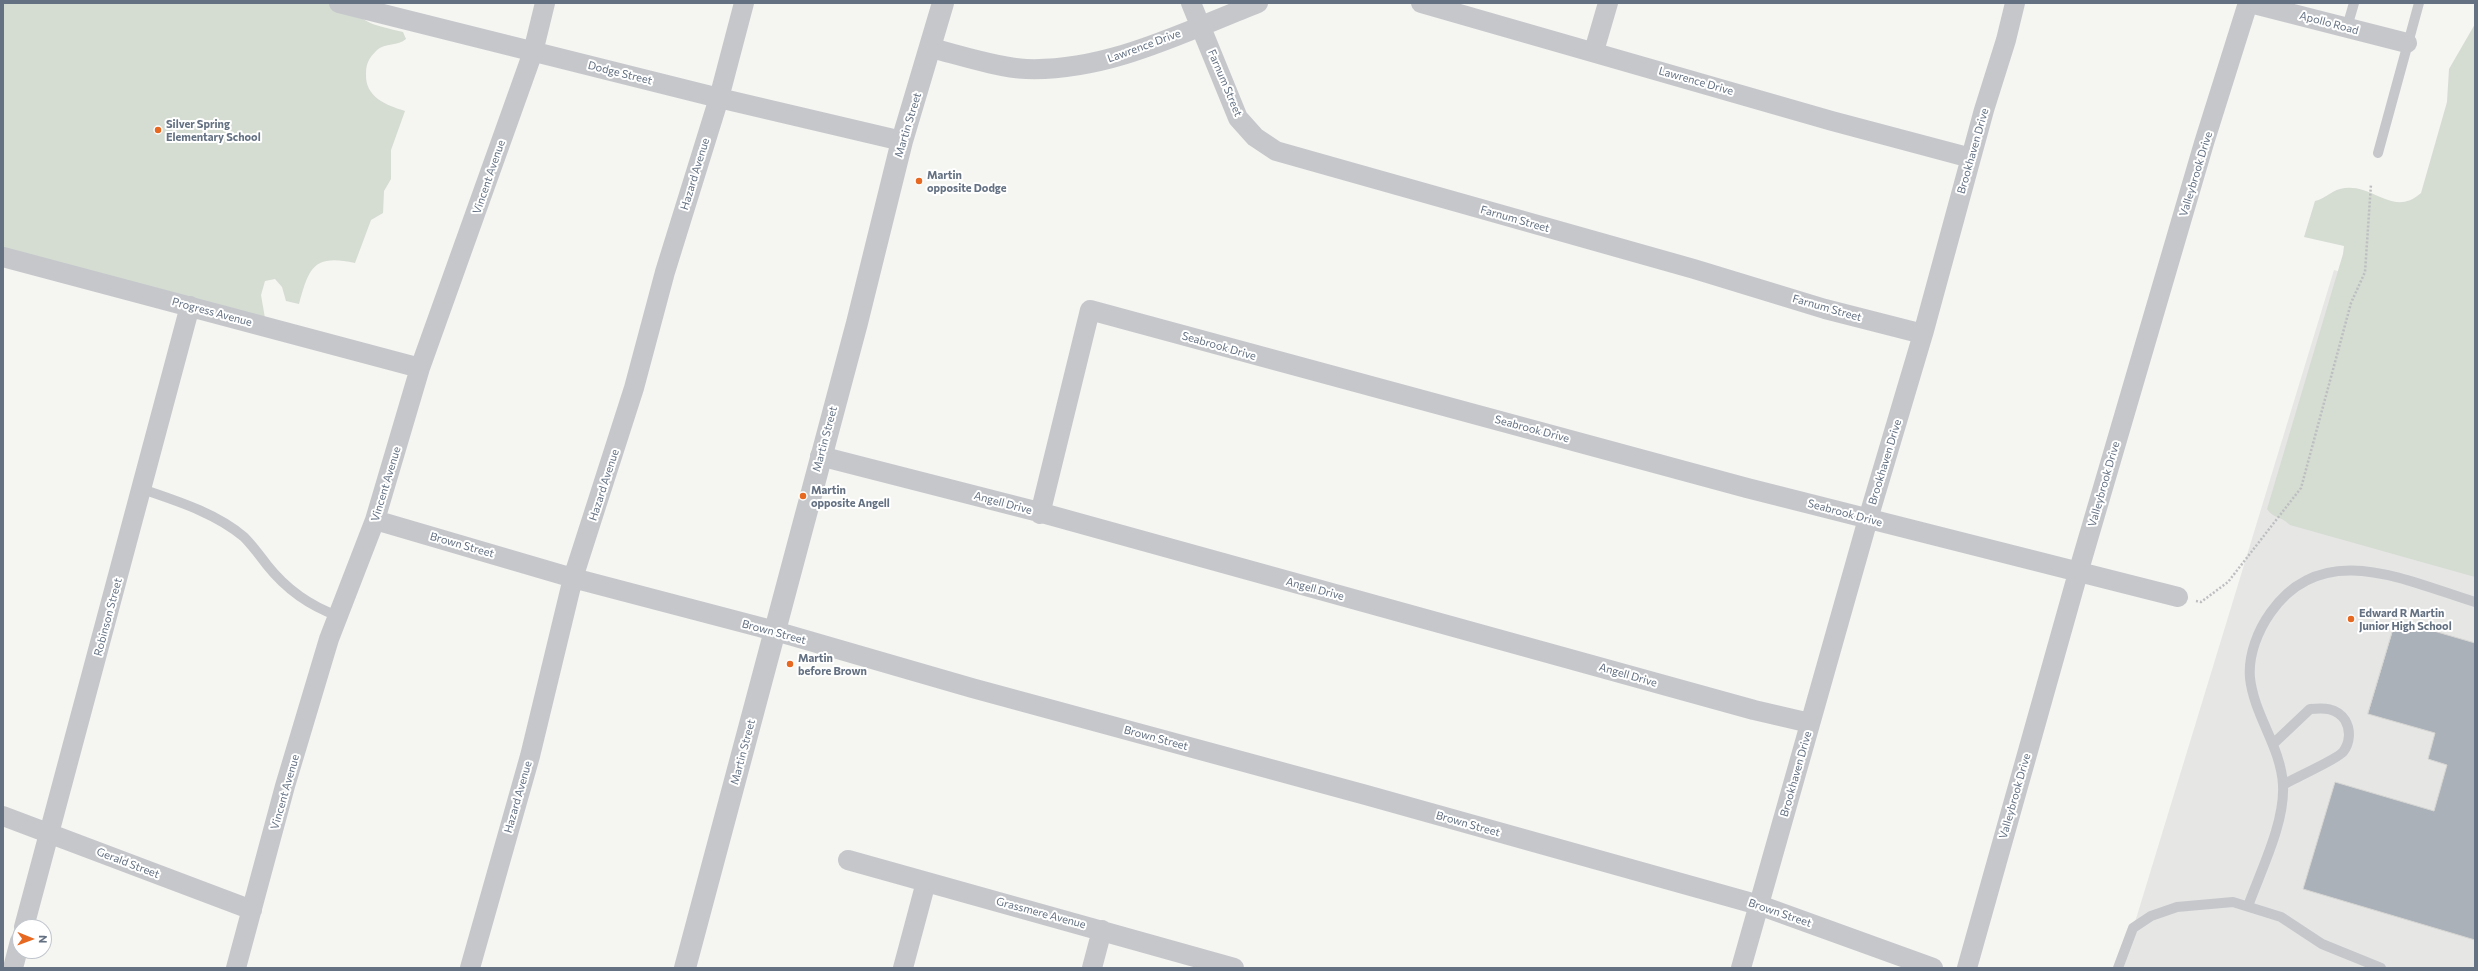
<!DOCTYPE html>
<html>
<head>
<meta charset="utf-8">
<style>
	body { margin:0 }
	#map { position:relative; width:2478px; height:971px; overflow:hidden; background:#f5f5f1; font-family:Commissioner,sans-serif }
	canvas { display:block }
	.frame { position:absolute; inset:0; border:4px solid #647183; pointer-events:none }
	.north { position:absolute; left:12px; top:919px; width:40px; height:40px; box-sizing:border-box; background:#fff; border:1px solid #c1c6cd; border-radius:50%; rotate:91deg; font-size:11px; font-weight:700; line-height:16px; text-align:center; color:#647183 }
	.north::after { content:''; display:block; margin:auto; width:14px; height:18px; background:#e76820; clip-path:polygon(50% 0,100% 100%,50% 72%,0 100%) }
</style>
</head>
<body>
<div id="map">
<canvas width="2478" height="971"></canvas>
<div class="frame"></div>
<div class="north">N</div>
</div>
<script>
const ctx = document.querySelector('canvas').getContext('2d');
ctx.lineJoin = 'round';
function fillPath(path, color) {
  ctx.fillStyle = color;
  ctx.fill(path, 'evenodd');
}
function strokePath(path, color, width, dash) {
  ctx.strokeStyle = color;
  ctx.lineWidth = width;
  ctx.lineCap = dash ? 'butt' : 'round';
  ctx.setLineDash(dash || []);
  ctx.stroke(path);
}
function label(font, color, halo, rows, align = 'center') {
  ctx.font = font + ' Commissioner,sans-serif';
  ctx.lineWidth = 4;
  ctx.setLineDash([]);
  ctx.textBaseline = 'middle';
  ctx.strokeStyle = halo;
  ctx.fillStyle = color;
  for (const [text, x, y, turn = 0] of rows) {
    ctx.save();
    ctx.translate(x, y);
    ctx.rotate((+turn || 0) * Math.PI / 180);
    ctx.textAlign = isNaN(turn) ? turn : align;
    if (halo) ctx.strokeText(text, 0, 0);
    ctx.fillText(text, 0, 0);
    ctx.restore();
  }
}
fillPath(new Path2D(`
	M 2334,270 L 2475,309 L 2475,968 L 2121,968 Z`), '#e6e6e5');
fillPath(new Path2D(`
	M 3,3 L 345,3 C 366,25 374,25 403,32 L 406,39 C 398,46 385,43 377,50 C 369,58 366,63 366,74 C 365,97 386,105 405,111 L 391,150 L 391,179 L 384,191 L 383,213 L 371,220 L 355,263 C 313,254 309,268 299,304 L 286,301 L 282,287 L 275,279 L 265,281 L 261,295 L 266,324 L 3,256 Z
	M 2475,24 L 2475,577 L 2290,525 C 2281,516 2274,519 2267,509 L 2343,254 L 2344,246 L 2304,237 L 2315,201 C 2325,199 2331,191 2340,189 C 2372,181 2392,219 2421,193 L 2447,102 L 2449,69 Z`), '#d5dcd2');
const building = new Path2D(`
	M 2396,620 L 2475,643 L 2475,940 L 2303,889 L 2335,782 L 2434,811 L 2447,765 L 2428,759 L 2435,733 L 2368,714 Z`);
fillPath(building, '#abb1b8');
strokePath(building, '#d6d7d4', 1);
strokePath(new Path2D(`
	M 2196,601 L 2201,602 L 2228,582 L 2301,488 L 2351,303 L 2365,272 L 2371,184`), '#bcbec0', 2.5, [2, 2]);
strokePath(new Path2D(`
	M 2347,27 L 2354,3
	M 2378,153 L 2419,3
	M 142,489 C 177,501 216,513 244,537 C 253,546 260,556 267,565 C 286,589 310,606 338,616
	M 2273,744 L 2310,709 C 2324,708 2336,707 2345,720 C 2351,730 2350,743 2343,752 C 2336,760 2294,778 2283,785
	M 2248,906 C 2261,870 2285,823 2283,785 C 2281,747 2254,715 2250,678 C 2248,655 2258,630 2271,612 C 2323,538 2406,581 2475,602
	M 2118,968 L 2133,928 L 2151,916 L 2177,907 L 2233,902 L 2281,917 L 2322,944 L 2381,968`), '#c5c7cb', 10);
strokePath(new Path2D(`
	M 339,3 L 719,98 L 902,141
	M 1191,3 L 1238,118 L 1255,137 L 1276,151 L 1694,269 L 1825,309 L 1923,334
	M 1421,3 L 1832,121 L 1971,158
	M 2250,3 L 2407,43
	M 931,48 C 959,55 999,68 1026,69 C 1107,72 1184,32 1258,3
	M 1594,51 L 1608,3
	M 3,257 L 420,368
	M 820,456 L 1035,511 L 1754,710 L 1810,723
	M 1040,514 L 1090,310 L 1747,488 L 2178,597
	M 375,520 L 573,578 L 775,631 L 972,688 L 1366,795 L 1759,905 L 1933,968
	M 3,816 L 252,910
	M 848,860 L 1234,968
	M 24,927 L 190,306
	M 13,968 L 20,941
	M 236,968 L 285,786 L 329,639 L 375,520 L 420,368 L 533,52 L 545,3
	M 470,968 L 530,756 L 573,578 L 634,388 L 665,272 L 719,98 L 744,3
	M 903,968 L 926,882
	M 1092,968 L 1102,930
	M 1741,968 L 1868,519 L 1923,334 L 1984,110 L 2006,40 L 2015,3
	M 1967,968 L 2078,573 L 2204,143 L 2248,3`), '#c5c7cb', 20);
strokePath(new Path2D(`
	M 685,968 L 857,323 L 902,141 L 943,3`), '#c5c7cb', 22);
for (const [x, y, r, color] of [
	[158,130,4,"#e76820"],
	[919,181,4,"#e76820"],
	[803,496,4,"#e76820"],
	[2351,619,4,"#e76820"],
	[790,664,4,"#e76820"]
]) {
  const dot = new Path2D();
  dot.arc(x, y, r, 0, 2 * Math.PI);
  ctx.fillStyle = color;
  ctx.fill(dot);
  strokePath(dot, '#fff', 1.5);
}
label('11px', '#647183', '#fff', [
	["Apollo Road",2329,23,15],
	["Lawrence Drive",1144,46,-20],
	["Dodge Street",620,73,14],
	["Lawrence Drive",1696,81,16],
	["Farnum Street",1225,83,67],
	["Martin Street",908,125,-73],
	["Brookhaven Drive",1973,151,-74],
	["Hazard Avenue",695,174,-73],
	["Valleybrook Drive",2196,174,-73],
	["Vincent Avenue",489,177,-71],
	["Farnum Street",1515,219,16],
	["Farnum Street",1827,308,16],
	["Progress Avenue",212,312,15],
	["Seabrook Drive",1219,346,16],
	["Seabrook Drive",1532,429,15],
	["Martin Street",825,439,-75],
	["Brookhaven Drive",1885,462,-73],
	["Vincent Avenue",386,484,-73],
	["Valleybrook Drive",2104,484,-74],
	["Hazard Avenue",604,485,-72],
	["Angell Drive",1003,503,15],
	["Seabrook Drive",1845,513,15],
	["Brown Street",462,545,16],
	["Angell Drive",1315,589,15],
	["Robinson Street",108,617,-75],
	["Brown Street",774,632,15],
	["Angell Drive",1628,675,16],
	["Brown Street",1156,738,15],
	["Martin Street",743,752,-75],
	["Brookhaven Drive",1796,774,-74],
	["Vincent Avenue",285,792,-74],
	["Valleybrook Drive",2015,796,-74],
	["Hazard Avenue",518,797,-74],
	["Brown Street",1468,824,16],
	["Gerald Street",128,863,21],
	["Grassmere Avenue",1041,913,15],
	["Brown Street",1780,913,19]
]);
label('bold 11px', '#647183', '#fff', [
	["Silver Spring",166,124],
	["Elementary School",166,137],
	["Martin",927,175],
	["opposite Dodge",927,188],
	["Martin",811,490],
	["opposite Angell",811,503],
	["Edward R Martin",2359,613],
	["Junior High School",2359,626],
	["Martin",798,658],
	["before Brown",798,671]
], 'left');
</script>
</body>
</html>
